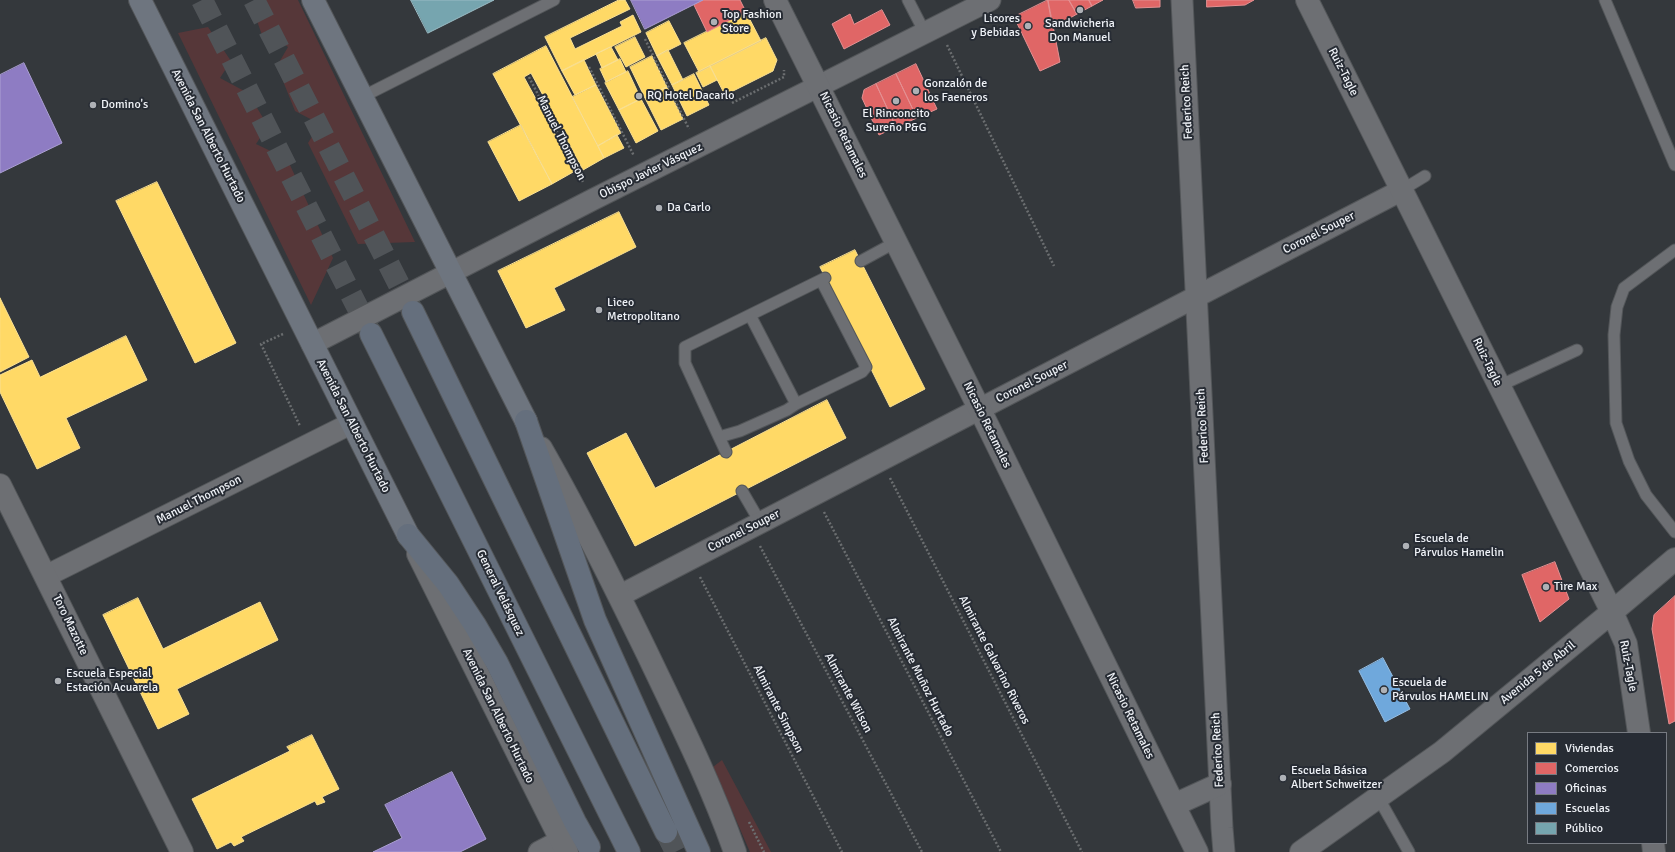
<!DOCTYPE html>
<html>
<head>
<meta charset="utf-8">
<style>
	body { margin:0 }
	#map { position:relative; width:1675px; height:852px; overflow:hidden; background:#34383c; font-family:Signika,sans-serif }
	canvas { display:block }
	.legend { position:absolute; left:1527px; top:732px; width:140px; height:112px; box-sizing:border-box; background:#272c34; border:1px solid #777b82; margin:0; padding:5px 7px; list-style:none; font-size:12px; color:#eff2f7 }
	.legend li { display:flex; align-items:center; gap:8px; height:20px }
	.legend b { width:20px; border:1px solid #777b82 }
</style>
</head>
<body>
<div id="map">
<canvas width="1675" height="852"></canvas>
<ul class="legend">
<li><b style="height:11px;background:#ffd966"></b>Viviendas</li>
<li><b style="height:11px;background:#e06666"></b>Comercios</li>
<li><b style="height:11px;background:#8e7cc3"></b>Oficinas</li>
<li><b style="height:11px;background:#6fa8dc"></b>Escuelas</li>
<li><b style="height:11px;background:#76a5af"></b>Público</li>
</ul>
</div>
<script>
const ctx = document.querySelector('canvas').getContext('2d');
ctx.lineJoin = 'round';
function fillPath(path, color) {
  ctx.fillStyle = color;
  ctx.fill(path, 'evenodd');
}
function strokePath(path, color, width, dash) {
  ctx.strokeStyle = color;
  ctx.lineWidth = width;
  ctx.lineCap = dash ? 'butt' : 'round';
  ctx.setLineDash(dash || []);
  ctx.stroke(path);
}
function label(font, color, halo, rows, align = 'center') {
  ctx.font = font + ' Signika,sans-serif';
  ctx.lineWidth = 4;
  ctx.setLineDash([]);
  ctx.textBaseline = 'middle';
  ctx.strokeStyle = halo;
  ctx.fillStyle = color;
  for (const [text, x, y, turn = 0] of rows) {
    ctx.save();
    ctx.translate(x, y);
    ctx.rotate((+turn || 0) * Math.PI / 180);
    ctx.textAlign = isNaN(turn) ? turn : align;
    if (halo) ctx.strokeText(text, 0, 0);
    ctx.fillText(text, 0, 0);
    ctx.restore();
  }
}
fillPath(new Path2D(`
	M 256,0 L 298,0 L 415,242 L 358,244 L 308,143 L 320,124 L 295,111 L 277,66 L 288,47 L 266,31 L 262,35 L 251,4 Z
	M 208,27 L 231,61 L 220,78 L 248,93 L 268,126 L 256,144 L 281,156 L 290,165 L 333,258 L 311,305 L 178,33 Z
	M 722,760 L 771,852 L 750,852 L 713,767 Z`), '#563739');
const homes = new Path2D(`
	M 619,0 L 625,0 L 630,9 L 570,38 L 575,49 L 622,26 L 620,22 L 633,15 L 641,32 L 562,71 L 545,37 Z
	M 746,12 L 761,41 L 699,72 L 684,43 Z
	M 669,21 L 681,44 L 657,56 L 646,33 Z
	M 635,37 L 645,57 L 626,67 L 615,47 Z
	M 766,38 L 777,60 L 773,71 L 725,95 L 710,66 Z
	M 546,46 L 604,158 L 583,170 L 531,73 L 524,77 L 575,171 L 552,184 L 493,74 Z
	M 611,47 L 618,60 L 602,68 L 596,54 Z
	M 668,50 L 683,80 L 672,85 L 657,56 Z
	M 652,56 L 667,87 L 645,98 L 630,67 Z
	M 620,59 L 626,72 L 606,82 L 600,69 Z
	M 584,60 L 596,85 L 575,95 L 562,71 Z
	M 710,66 L 717,80 L 703,87 L 696,73 Z
	M 628,71 L 641,99 L 619,110 L 605,83 Z
	M 694,74 L 709,105 L 687,116 L 672,85 Z
	M 596,85 L 621,133 L 598,146 L 572,97 Z
	M 667,87 L 683,119 L 661,130 L 645,98 Z
	M 641,99 L 658,131 L 636,143 L 619,110 Z
	M 521,125 L 552,184 L 519,201 L 488,142 Z
	M 617,135 L 624,148 L 604,158 L 598,146 Z
	M 157,182 L 236,343 L 195,363 L 116,201 Z
	M 619,212 L 636,247 L 554,288 L 565,310 L 526,328 L 498,271 Z
	M 855,250 L 925,389 L 890,407 L 820,267 Z
	M 0,298 L 29,357 L 0,372 Z
	M 126,336 L 147,380 L 66,418 L 80,448 L 37,469 L 0,392 L 0,375 L 32,360 L 40,377 Z
	M 827,400 L 846,438 L 635,546 L 587,453 L 626,433 L 655,488 Z
	M 138,598 L 163,649 L 260,602 L 278,640 L 177,689 L 189,714 L 158,729 L 103,615 Z
	M 312,735 L 339,789 L 322,797 L 325,802 L 317,805 L 315,801 L 241,837 L 244,841 L 234,846 L 231,842 L 217,849 L 192,799 L 290,751 L 287,747 Z`);
fillPath(homes, '#ffd966');
strokePath(homes, '#fae092', 1);
const shops = new Path2D(`
	M 703,0 L 740,0 L 746,12 L 707,32 L 694,5 Z
	M 1048,0 L 1069,0 L 1077,14 L 1053,28 Z
	M 1048,0 L 1060,62 L 1040,71 L 1014,17 Z
	M 1069,0 L 1089,0 L 1092,6 L 1077,14 Z
	M 1089,0 L 1103,0 L 1092,6 Z
	M 1133,0 L 1160,0 L 1160,7 L 1136,8 Z
	M 1207,0 L 1254,0 L 1245,5 L 1207,7 Z
	M 882,10 L 890,25 L 844,49 L 832,24 L 850,14 L 854,24 Z
	M 916,64 L 937,109 L 917,118 L 896,74 Z
	M 896,74 L 917,118 L 896,127 L 876,84 Z
	M 876,84 L 896,127 L 879,135 L 862,98 L 864,90 Z
	M 1555,562 L 1569,599 L 1540,622 L 1522,575 Z
	M 1675,596 L 1675,721 L 1669,724 L 1652,629 L 1654,615 Z`);
fillPath(shops, '#e06666');
strokePath(shops, '#e49092', 1);
const offices = new Path2D(`
	M 631,0 L 703,0 L 645,29 Z
	M 24,63 L 62,143 L 0,173 L 0,75 Z
	M 452,772 L 486,839 L 460,852 L 373,852 L 402,838 L 385,805 Z`);
fillPath(offices, '#8e7cc3');
strokePath(offices, '#ab9fd3', 1);
const schools = new Path2D(`
	M 1383,658 L 1410,709 L 1385,722 L 1359,671 Z`);
fillPath(schools, '#6fa8dc');
strokePath(schools, '#95bee4', 1);
const public = new Path2D(`
	M 411,0 L 494,0 L 428,33 Z`);
fillPath(public, '#76a5af');
strokePath(public, '#9abcc5', 1);
strokePath(new Path2D(`
	M 202,0 L 371,334
	M 254,0 L 413,312
	M 666,832 L 676,852`), '#505458', 22, [22, 11]);
const service = new Path2D(`
	M 908,0 L 925,33
	M 1605,0 L 1675,165
	M 362,97 L 554,0
	M 1402,190 L 1425,176
	M 1675,250 L 1624,288 L 1617,307 L 1614,335 L 1616,423 L 1629,461 L 1646,495 L 1675,532
	M 861,261 L 896,242
	M 750,315 L 796,404 L 787,410 L 740,431 L 719,437 L 685,363 L 685,347 L 825,278
	M 1499,386 L 1577,350
	M 796,404 L 862,372 L 866,367 L 821,280
	M 719,437 L 726,452
	M 742,491 L 760,522
	M 1378,797 L 1409,852`);
const minor = new Path2D(`
	M 1182,0 L 1222,828 L 1224,852
	M 312,344 L 592,200 L 990,0
	M 46,576 L 352,423
	M 619,596 L 1402,190
	M 539,852 L 560,841`);
const tertiary = new Path2D(`
	M 775,0 L 988,426 L 1197,852
	M 1307,0 L 1612,612 L 1626,644 L 1639,733
	M 0,485 L 182,852
	M 1174,805 L 1220,784
	M 1653,843 L 1654,852
	M 1301,852 L 1442,752 L 1612,612 L 1675,559`);
const secondary = new Path2D(`
	M 541,448 C 580,516 614,585 648,655 C 679,720 711,784 735,852
	M 418,554 L 567,852`);
const primary = new Path2D(`
	M 140,0 L 408,535
	M 313,0 L 526,421`);
const motorway = new Path2D(`
	M 413,312 L 666,832
	M 371,334 L 629,852
	M 526,421 L 595,620 L 699,852
	M 408,535 L 448,584 L 475,625 L 497,663 L 575,822 L 589,847`);
strokePath(service, '#535659', 13);
strokePath(minor, '#535659', 23);
strokePath(tertiary, '#535659', 24);
strokePath(secondary, '#535659', 24);
strokePath(primary, '#535659', 24);
strokePath(motorway, '#535659', 24);
strokePath(new Path2D(`
	M 645,39 L 689,129
	M 947,45 L 1054,266
	M 589,67 L 634,156
	M 529,77 L 583,182
	M 732,103 L 784,77 L 784,70
	M 283,334 L 261,344 L 300,426
	M 890,478 L 1082,852
	M 824,512 L 1001,852
	M 760,546 L 922,852
	M 700,577 L 842,852
	M 749,822 L 764,852`), '#6b6e70', 2.5, [2, 2]);
strokePath(service, '#6d6f73', 11);
strokePath(minor, '#6d6f73', 21);
strokePath(tertiary, '#6d6f73', 22);
strokePath(secondary, '#6d6f73', 22);
strokePath(primary, '#6e757f', 22);
strokePath(motorway, '#656f7d', 22);
for (const [x, y, r, color] of [
	[1080,10,4,"#aeb1b6"],
	[714,22,4,"#aeb1b6"],
	[1028,26,4,"#aeb1b6"],
	[916,91,4,"#aeb1b6"],
	[639,96,4,"#aeb1b6"],
	[896,101,4,"#aeb1b6"],
	[93,105,4,"#aeb1b6"],
	[659,208,4,"#aeb1b6"],
	[599,310,4,"#aeb1b6"],
	[1406,546,4,"#aeb1b6"],
	[1546,587,4,"#aeb1b6"],
	[58,681,4,"#aeb1b6"],
	[1384,690,4,"#aeb1b6"],
	[1283,778,4,"#aeb1b6"]
]) {
  const dot = new Path2D();
  dot.arc(x, y, r, 0, 2 * Math.PI);
  ctx.fillStyle = color;
  ctx.fill(dot);
  strokePath(dot, '#272c34', 1.5);
}
label('12px', '#eff2f7', '#272c34', [
	["Top Fashion",722,15],
	["Store",722,29],
	["Licores",1020,19,"right"],
	["y Bebidas",1020,33,"right"],
	["Sandwicheria",1080,24,"center"],
	["Don Manuel",1080,38,"center"],
	["Gonzalón de",924,84],
	["los Faeneros",924,98],
	["RQ Hotel Dacarlo",647,96],
	["Domino's",101,105],
	["El Rinconcito",896,114,"center"],
	["Sureño P&G",896,128,"center"],
	["Da Carlo",667,208],
	["Liceo",607,303],
	["Metropolitano",607,317],
	["Escuela de",1414,539],
	["Párvulos Hamelin",1414,553],
	["Tire Max",1554,587],
	["Escuela Especial",66,674],
	["Estación Acuarela",66,688],
	["Escuela de",1392,683],
	["Párvulos HAMELIN",1392,697],
	["Escuela Básica",1291,771],
	["Albert Schweitzer",1291,785]
], 'left');
label('12px', '#eff2f7', '#272c34', [
	["Ruiz-Tagle",1343,72,63],
	["Federico Reich",1187,102,-93],
	["Nicasio Retamales",843,135,64],
	["Avenida San Alberto Hurtado",208,136,63],
	["Manuel Thompson",561,138,63],
	["Obispo Javier Vásquez",651,171,-26],
	["Coronel Souper",1319,233,-27],
	["Ruiz-Tagle",1487,362,64],
	["Coronel Souper",1032,382,-27],
	["Nicasio Retamales",987,425,64],
	["Avenida San Alberto Hurtado",353,426,63],
	["Federico Reich",1203,426,-93],
	["Manuel Thompson",199,500,-27],
	["Coronel Souper",744,531,-27],
	["General Velásquez",500,593,64],
	["Toro Mazotte",70,625,64],
	["Almirante Galvarino Riveros",994,660,63],
	["Ruiz-Tagle",1628,666,79],
	["Avenida 5 de Abril",1538,673,-39],
	["Almirante Muñoz Hurtado",920,677,63],
	["Almirante Wilson",848,693,62],
	["Almirante Simpson",778,709,63],
	["Avenida San Alberto Hurtado",498,716,64],
	["Nicasio Retamales",1130,716,64],
	["Federico Reich",1218,750,-93]
]);
</script>
</body>
</html>
